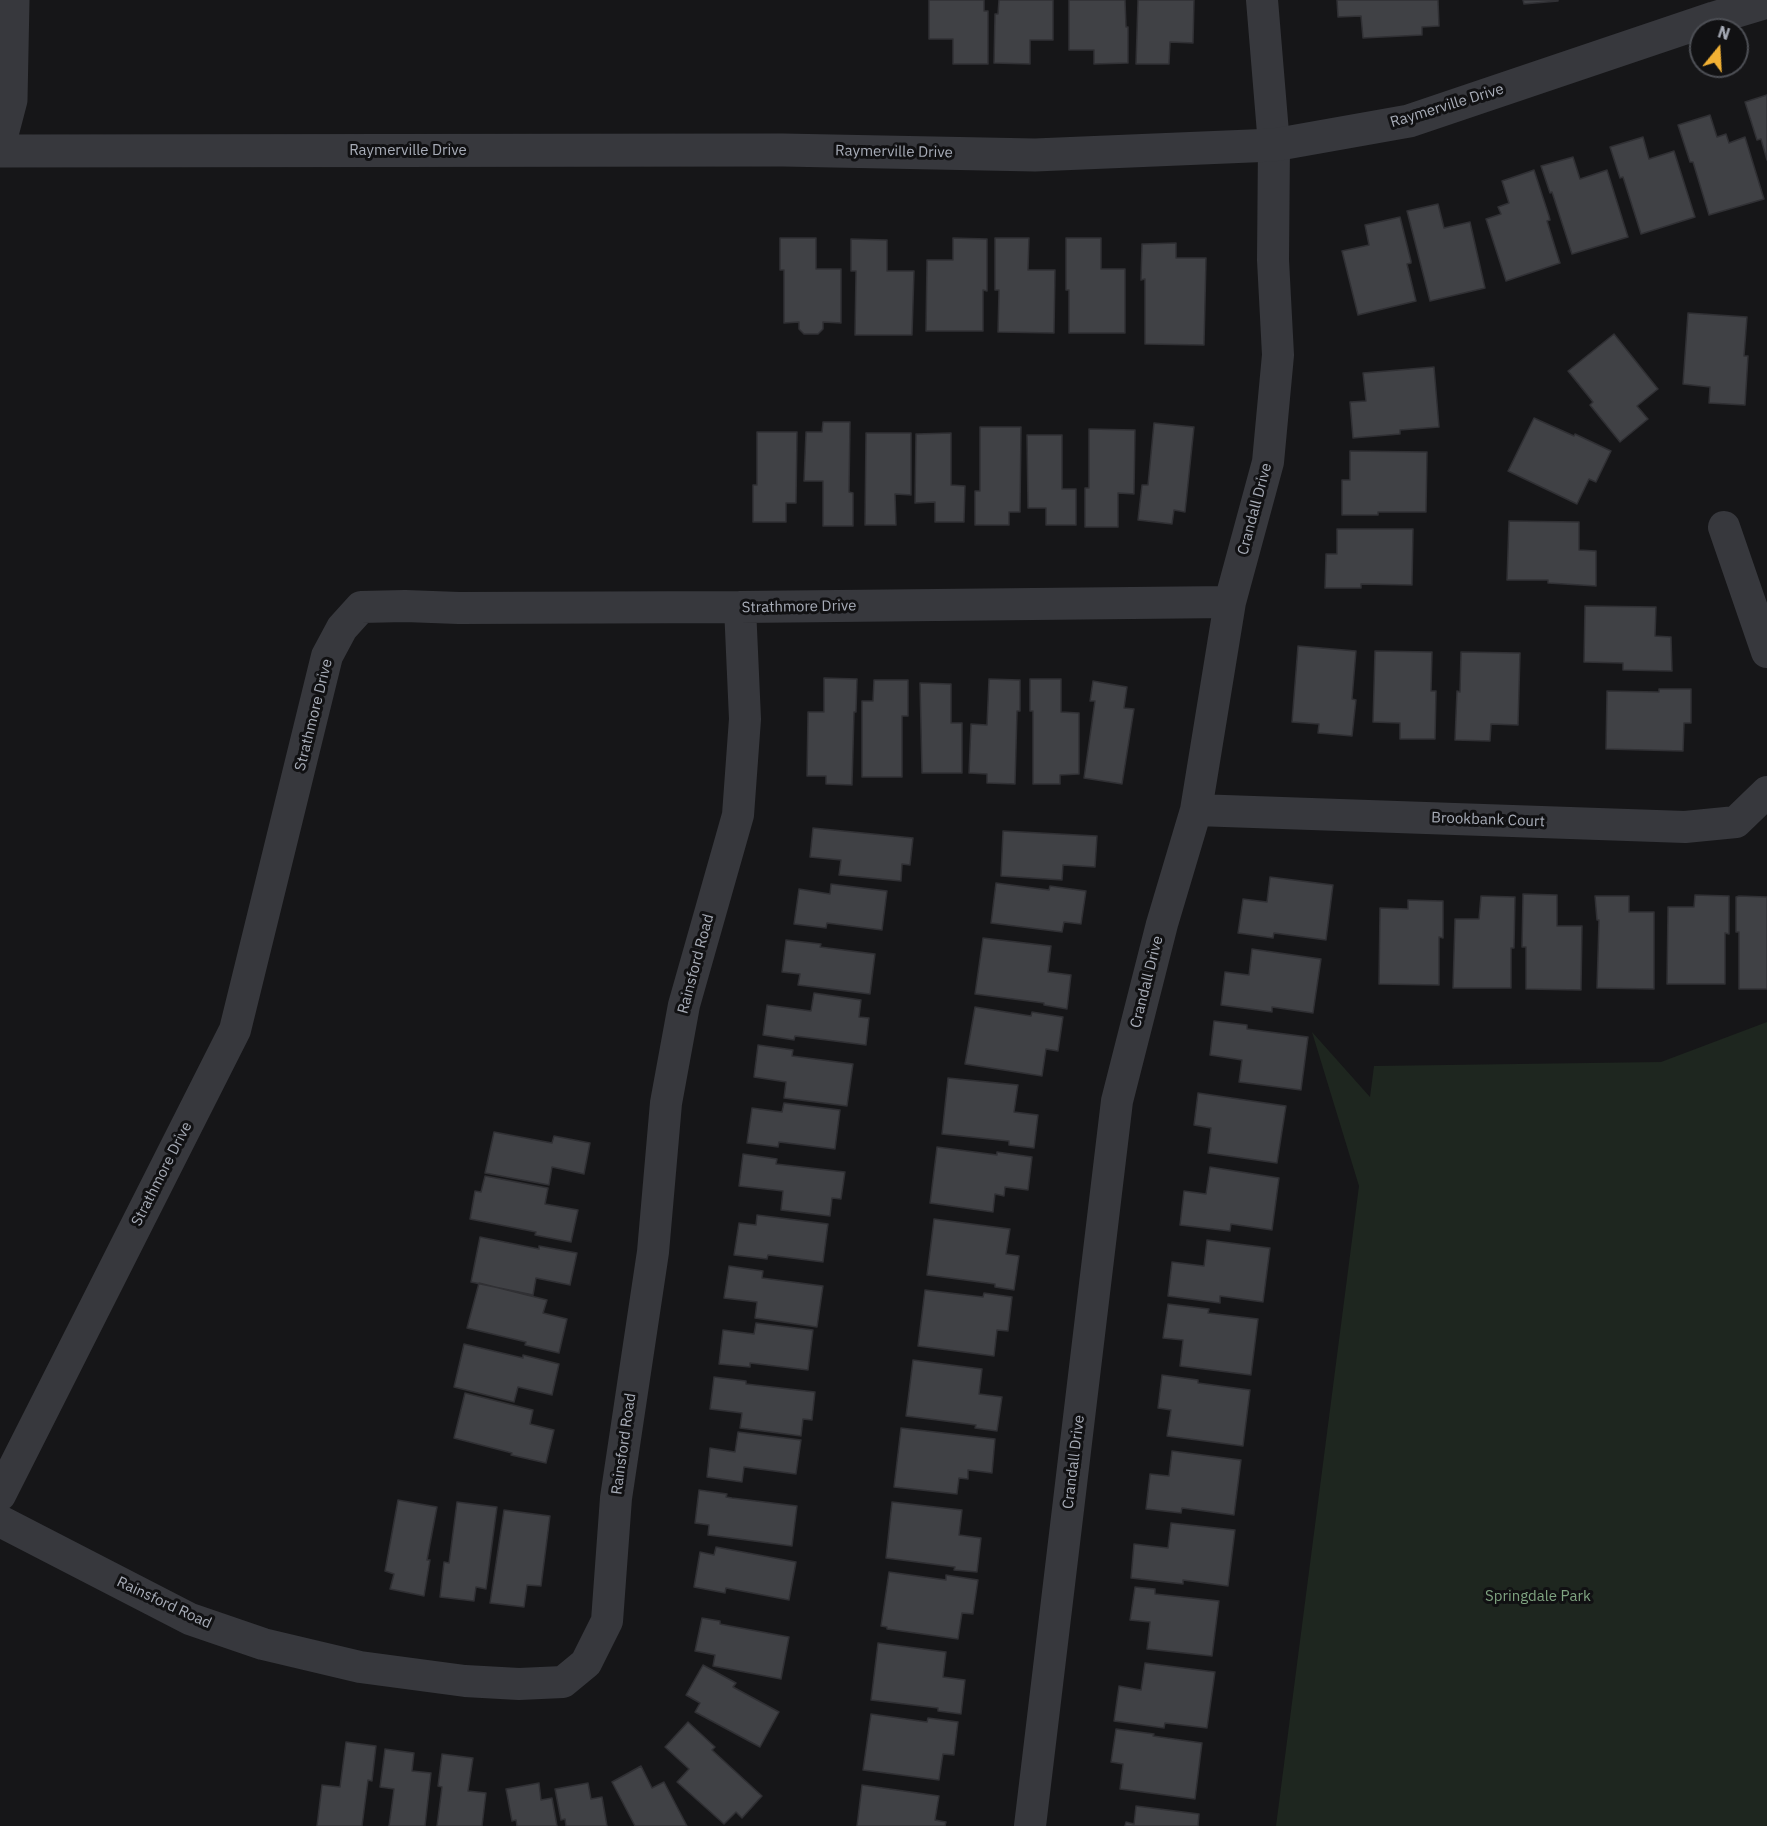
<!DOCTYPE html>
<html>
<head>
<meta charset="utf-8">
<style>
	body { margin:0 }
	#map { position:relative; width:1767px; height:1826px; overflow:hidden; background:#161618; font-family:"IBM Plex Sans",sans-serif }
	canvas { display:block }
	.north { position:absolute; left:1689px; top:18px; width:60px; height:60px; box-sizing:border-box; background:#111113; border:2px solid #4d4f55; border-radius:50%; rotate:18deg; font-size:16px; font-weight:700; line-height:24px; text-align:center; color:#a8adb8 }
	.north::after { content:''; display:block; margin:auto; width:21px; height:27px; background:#f2b134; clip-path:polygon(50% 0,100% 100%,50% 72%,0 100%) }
</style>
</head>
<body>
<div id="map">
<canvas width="1767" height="1826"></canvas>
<div class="north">N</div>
</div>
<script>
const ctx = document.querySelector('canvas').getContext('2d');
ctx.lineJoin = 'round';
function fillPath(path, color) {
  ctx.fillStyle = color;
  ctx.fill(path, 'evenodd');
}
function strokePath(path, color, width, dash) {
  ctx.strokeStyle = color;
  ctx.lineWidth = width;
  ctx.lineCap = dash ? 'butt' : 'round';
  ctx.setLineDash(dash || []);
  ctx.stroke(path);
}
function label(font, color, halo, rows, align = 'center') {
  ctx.font = font + ' "IBM Plex Sans",sans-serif';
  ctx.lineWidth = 6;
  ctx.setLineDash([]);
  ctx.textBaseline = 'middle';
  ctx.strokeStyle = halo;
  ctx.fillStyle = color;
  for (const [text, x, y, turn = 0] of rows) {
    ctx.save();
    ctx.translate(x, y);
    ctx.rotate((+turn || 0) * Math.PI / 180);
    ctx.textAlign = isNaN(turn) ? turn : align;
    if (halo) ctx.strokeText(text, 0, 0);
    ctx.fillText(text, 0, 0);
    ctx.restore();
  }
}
fillPath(new Path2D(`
	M 1767,1022 L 1767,1826 L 1276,1826 L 1359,1186 L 1312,1032 L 1370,1097 L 1374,1066 L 1661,1062 Z`), '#1e261f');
const building = new Path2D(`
	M 929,0 L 984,0 L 984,11 L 988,11 L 988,64 L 953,64 L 953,39 L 929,39 Z
	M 999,0 L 1053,0 L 1053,40 L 1030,40 L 1030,64 L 994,63 L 995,14 L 998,14 Z
	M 1069,0 L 1125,0 L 1126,27 L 1128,27 L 1128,63 L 1094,64 L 1094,50 L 1069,50 Z
	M 1138,0 L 1194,0 L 1193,43 L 1170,42 L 1169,64 L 1136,64 Z
	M 1337,0 L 1438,0 L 1439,26 L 1422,27 L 1422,35 L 1363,38 L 1361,16 L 1338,17 Z
	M 1523,0 L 1558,0 L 1558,1 L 1524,4 Z
	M 1767,95 L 1767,160 L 1761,139 L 1757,140 L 1745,102 Z
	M 1710,115 L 1717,137 L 1726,134 L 1729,143 L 1745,137 L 1764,199 L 1709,215 L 1693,162 L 1690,162 L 1678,125 Z
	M 1643,137 L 1649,159 L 1674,151 L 1695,217 L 1641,234 L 1623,177 L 1620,178 L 1610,147 Z
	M 1573,157 L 1580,179 L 1607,170 L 1628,237 L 1572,254 L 1552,192 L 1550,193 L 1541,166 Z
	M 1534,170 L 1549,216 L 1550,220 L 1547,221 L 1560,263 L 1506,281 L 1486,219 L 1501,214 L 1498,207 L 1509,203 L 1502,181 Z
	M 1438,204 L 1444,228 L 1470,222 L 1485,288 L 1430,301 L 1407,211 Z
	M 1400,217 L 1411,261 L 1411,263 L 1407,264 L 1416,301 L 1358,315 L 1342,251 L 1369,245 L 1365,225 Z
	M 780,238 L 816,238 L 816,269 L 841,269 L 841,323 L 823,322 L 823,329 L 818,334 L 804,334 L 799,329 L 799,322 L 784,323 L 784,270 L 780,270 Z
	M 953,238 L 987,239 L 987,291 L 983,290 L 983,331 L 926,331 L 927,260 L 953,260 Z
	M 995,238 L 1029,238 L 1028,270 L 1055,270 L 1054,333 L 998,332 L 999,290 L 995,290 Z
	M 1066,238 L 1101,238 L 1101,269 L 1125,269 L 1125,333 L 1069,333 L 1069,290 L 1066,290 Z
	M 851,239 L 887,240 L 887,271 L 914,271 L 912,335 L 855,335 L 856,271 L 851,271 Z
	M 1176,243 L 1176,258 L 1206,258 L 1204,345 L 1145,344 L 1145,279 L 1141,280 L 1142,244 Z
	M 1688,313 L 1747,317 L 1744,356 L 1748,356 L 1745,405 L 1709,403 L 1710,387 L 1683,384 Z
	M 1614,334 L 1658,389 L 1637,406 L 1648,419 L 1620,442 L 1590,405 L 1593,402 L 1568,371 Z
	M 1434,367 L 1439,427 L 1400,430 L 1400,434 L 1353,438 L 1350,402 L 1366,401 L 1363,373 Z
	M 1534,418 L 1574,436 L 1575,434 L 1611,451 L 1596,482 L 1589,479 L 1577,504 L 1508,471 Z
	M 823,422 L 850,422 L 849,492 L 853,493 L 853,526 L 823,526 L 823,481 L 804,481 L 806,432 L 822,432 Z
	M 1154,423 L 1194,427 L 1185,512 L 1174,510 L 1172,524 L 1138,520 L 1142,485 L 1148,485 Z
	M 980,427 L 1021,427 L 1020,512 L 1009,512 L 1009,525 L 975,525 L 975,491 L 980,491 Z
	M 1089,429 L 1135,430 L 1134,494 L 1118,493 L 1118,527 L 1085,527 L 1085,488 L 1089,488 Z
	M 757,432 L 797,432 L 796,503 L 786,503 L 786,522 L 753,522 L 753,485 L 757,485 Z
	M 866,433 L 911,433 L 911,495 L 895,494 L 896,525 L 865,525 Z
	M 951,433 L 951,485 L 965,486 L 964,522 L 935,522 L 935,502 L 915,503 L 916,434 Z
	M 1027,435 L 1062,435 L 1062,489 L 1076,489 L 1076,525 L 1046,525 L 1046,508 L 1028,508 Z
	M 1350,451 L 1427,452 L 1426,512 L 1378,512 L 1378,515 L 1342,515 L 1342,480 L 1350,480 Z
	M 1509,521 L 1579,522 L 1579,550 L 1596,551 L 1596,586 L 1548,583 L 1548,580 L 1507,580 Z
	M 1337,529 L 1413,529 L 1412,585 L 1361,584 L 1361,588 L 1325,588 L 1326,554 L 1337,554 Z
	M 1585,606 L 1656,607 L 1655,636 L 1671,637 L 1672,671 L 1623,670 L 1623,663 L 1584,662 Z
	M 1298,646 L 1356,651 L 1352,699 L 1356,700 L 1352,736 L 1318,733 L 1319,724 L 1292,722 Z
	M 1375,651 L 1432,652 L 1431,691 L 1436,691 L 1435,739 L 1400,739 L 1400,723 L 1373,722 Z
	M 1461,652 L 1520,653 L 1518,725 L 1491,724 L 1490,741 L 1455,740 L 1457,691 L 1460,692 Z
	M 824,678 L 857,679 L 856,712 L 854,712 L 852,785 L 826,784 L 826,776 L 807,776 L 808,712 L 824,712 Z
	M 989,679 L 1020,680 L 1020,711 L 1017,711 L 1015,784 L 987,783 L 987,774 L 969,773 L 971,724 L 987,725 Z
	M 1030,679 L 1061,679 L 1061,712 L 1079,713 L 1079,774 L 1060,775 L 1060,784 L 1033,784 L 1033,711 L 1030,711 Z
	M 874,680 L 908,680 L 908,716 L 902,716 L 902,777 L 862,777 L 862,701 L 873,701 Z
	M 1093,681 L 1127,687 L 1124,708 L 1134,709 L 1122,784 L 1084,778 L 1095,701 L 1090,701 Z
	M 920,683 L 951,684 L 951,723 L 962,723 L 962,773 L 922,773 Z
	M 1659,689 L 1691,689 L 1691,723 L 1684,723 L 1683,751 L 1606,749 L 1607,691 L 1659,692 Z
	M 813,828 L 913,838 L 910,865 L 902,864 L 901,881 L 839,875 L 841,860 L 810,857 Z
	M 1003,831 L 1097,836 L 1095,867 L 1063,865 L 1062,880 L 1001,876 Z
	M 1270,877 L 1333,885 L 1326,940 L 1274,933 L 1273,938 L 1238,933 L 1243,899 L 1267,902 Z
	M 996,883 L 1049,890 L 1050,886 L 1086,891 L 1081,924 L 1064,922 L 1062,932 L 991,923 Z
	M 831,884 L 887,891 L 882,930 L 827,923 L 826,928 L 794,924 L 799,889 L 830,894 Z
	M 1523,894 L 1557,895 L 1557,926 L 1582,926 L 1581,990 L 1526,989 L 1526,947 L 1522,947 Z
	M 1695,895 L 1729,896 L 1729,934 L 1725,933 L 1725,984 L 1667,984 L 1668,907 L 1694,907 Z
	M 1481,896 L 1515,897 L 1514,948 L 1511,948 L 1511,988 L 1453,988 L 1455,919 L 1479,919 Z
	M 1595,896 L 1629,896 L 1629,912 L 1654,912 L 1654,989 L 1597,988 L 1599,920 L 1597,920 Z
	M 1739,896 L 1767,897 L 1767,989 L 1739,989 L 1739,932 L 1736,932 L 1736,897 Z
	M 1408,900 L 1443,901 L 1443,938 L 1439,937 L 1439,985 L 1379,984 L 1380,908 L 1408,909 Z
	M 983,938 L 1051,946 L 1048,972 L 1071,975 L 1067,1009 L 1044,1005 L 1044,1003 L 975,994 Z
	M 786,940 L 821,944 L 820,947 L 875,954 L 870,994 L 798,985 L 800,974 L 782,972 Z
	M 1252,949 L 1321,959 L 1313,1013 L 1272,1007 L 1272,1012 L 1221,1005 L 1225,972 L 1249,975 Z
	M 814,993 L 861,1000 L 859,1017 L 869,1018 L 866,1045 L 795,1036 L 794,1040 L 763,1035 L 767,1005 L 811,1011 Z
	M 975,1007 L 1031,1016 L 1032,1012 L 1063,1017 L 1058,1051 L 1046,1049 L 1042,1076 L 965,1064 Z
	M 1214,1021 L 1247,1025 L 1247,1029 L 1308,1037 L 1301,1090 L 1239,1082 L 1242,1060 L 1210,1055 Z
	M 758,1045 L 793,1050 L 792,1056 L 853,1064 L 847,1106 L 784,1098 L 786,1082 L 754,1077 Z
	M 948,1078 L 1018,1085 L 1014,1112 L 1038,1115 L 1034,1148 L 1009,1145 L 1009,1141 L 942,1134 Z
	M 1198,1093 L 1286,1106 L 1277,1163 L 1208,1153 L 1211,1128 L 1194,1125 Z
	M 784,1103 L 840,1110 L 835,1149 L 779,1142 L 778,1147 L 747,1143 L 752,1108 L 782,1112 Z
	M 494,1132 L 552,1143 L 554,1136 L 590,1143 L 584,1174 L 552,1167 L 549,1185 L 485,1173 Z
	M 937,1147 L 997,1155 L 997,1152 L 1032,1157 L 1028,1190 L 1005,1187 L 1004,1196 L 995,1194 L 993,1212 L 930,1203 Z
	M 743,1154 L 777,1159 L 776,1164 L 845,1172 L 841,1199 L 832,1198 L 830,1216 L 781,1210 L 783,1191 L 739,1186 Z
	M 1210,1167 L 1279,1178 L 1272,1230 L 1231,1224 L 1230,1231 L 1180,1225 L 1184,1191 L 1206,1194 Z
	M 485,1176 L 548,1188 L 545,1204 L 578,1210 L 571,1242 L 535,1235 L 536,1232 L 470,1219 L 475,1191 L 481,1192 Z
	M 757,1215 L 828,1224 L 823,1262 L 768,1255 L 767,1259 L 734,1255 L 739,1223 L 756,1225 Z
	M 934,1219 L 1010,1229 L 1006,1254 L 1019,1256 L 1014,1290 L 995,1287 L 995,1284 L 927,1275 Z
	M 480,1237 L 539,1249 L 539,1246 L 577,1253 L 570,1285 L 536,1278 L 533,1295 L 471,1282 Z
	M 1207,1240 L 1270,1248 L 1263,1302 L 1220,1296 L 1220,1303 L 1168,1296 L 1172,1262 L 1204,1266 Z
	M 729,1266 L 763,1271 L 762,1278 L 823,1286 L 817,1327 L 755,1318 L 757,1302 L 724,1298 Z
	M 479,1283 L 547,1300 L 543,1313 L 567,1319 L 559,1353 L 525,1345 L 526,1342 L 467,1328 Z
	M 925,1290 L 983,1297 L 984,1293 L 1012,1297 L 1008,1331 L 997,1330 L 994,1356 L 918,1346 Z
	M 1168,1304 L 1209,1309 L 1208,1313 L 1258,1319 L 1251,1375 L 1180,1366 L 1183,1340 L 1163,1338 Z
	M 756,1323 L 813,1330 L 808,1370 L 750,1363 L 750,1367 L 719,1364 L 723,1330 L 754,1334 Z
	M 464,1344 L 523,1358 L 523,1355 L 559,1364 L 552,1395 L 518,1387 L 514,1402 L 454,1387 Z
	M 913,1360 L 982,1369 L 979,1394 L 1002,1397 L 997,1431 L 975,1428 L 976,1425 L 906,1416 Z
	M 1162,1375 L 1198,1380 L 1198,1383 L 1250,1390 L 1243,1446 L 1167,1436 L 1171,1410 L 1158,1408 Z
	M 714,1377 L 746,1381 L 746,1384 L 815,1392 L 812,1420 L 803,1419 L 801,1436 L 740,1428 L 742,1413 L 710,1409 Z
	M 465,1393 L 533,1410 L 530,1424 L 554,1430 L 546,1463 L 511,1455 L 512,1453 L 454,1438 Z
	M 901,1428 L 995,1439 L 992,1473 L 968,1470 L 968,1479 L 959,1478 L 957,1494 L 894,1487 Z
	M 738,1432 L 801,1440 L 796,1474 L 744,1467 L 742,1482 L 707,1477 L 710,1448 L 735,1452 Z
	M 1172,1451 L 1241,1460 L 1234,1515 L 1182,1508 L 1181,1513 L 1146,1509 L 1150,1474 L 1169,1476 Z
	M 699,1490 L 727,1494 L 726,1497 L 732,1498 L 797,1506 L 792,1546 L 708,1535 L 709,1525 L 695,1523 Z
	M 398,1500 L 437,1507 L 427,1560 L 430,1560 L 424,1596 L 390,1589 L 394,1574 L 385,1571 Z
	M 457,1502 L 497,1507 L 486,1589 L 476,1587 L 474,1601 L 440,1597 L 444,1562 L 449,1563 Z
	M 892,1502 L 962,1510 L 959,1535 L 981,1538 L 977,1572 L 954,1570 L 955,1567 L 886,1558 Z
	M 504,1510 L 550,1516 L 541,1586 L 527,1585 L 524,1607 L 490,1603 Z
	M 1171,1523 L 1235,1530 L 1228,1586 L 1183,1580 L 1183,1584 L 1131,1578 L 1134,1544 L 1168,1548 Z
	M 716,1547 L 796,1562 L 789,1600 L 726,1588 L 725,1593 L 694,1587 L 700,1552 L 714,1555 Z
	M 889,1572 L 946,1580 L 946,1575 L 978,1580 L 973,1614 L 962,1613 L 958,1639 L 887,1629 L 887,1627 L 881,1626 Z
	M 1135,1587 L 1155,1589 L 1155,1594 L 1219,1601 L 1212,1656 L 1147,1649 L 1150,1622 L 1130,1620 Z
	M 702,1618 L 720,1621 L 720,1624 L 730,1626 L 789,1637 L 781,1679 L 713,1666 L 715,1655 L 695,1651 Z
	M 878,1643 L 946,1652 L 943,1677 L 965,1680 L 961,1714 L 938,1711 L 938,1708 L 871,1700 Z
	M 1145,1663 L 1215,1672 L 1207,1728 L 1165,1723 L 1164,1728 L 1114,1721 L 1119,1686 L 1141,1690 Z
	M 703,1665 L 736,1683 L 733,1687 L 779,1712 L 760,1747 L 695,1712 L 700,1703 L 686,1695 Z
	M 871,1714 L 927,1722 L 928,1718 L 958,1722 L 954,1755 L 943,1754 L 939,1780 L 863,1770 Z
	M 688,1722 L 715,1747 L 712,1750 L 762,1796 L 742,1818 L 736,1812 L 724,1824 L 677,1782 L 689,1769 L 665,1747 Z
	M 1116,1729 L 1154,1734 L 1153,1736 L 1202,1743 L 1195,1799 L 1120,1789 L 1123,1764 L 1111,1762 Z
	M 346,1742 L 376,1746 L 372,1781 L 368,1780 L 362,1826 L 317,1826 L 322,1785 L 340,1787 Z
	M 385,1749 L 414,1753 L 412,1771 L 431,1773 L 425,1826 L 389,1826 L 394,1789 L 380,1787 Z
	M 442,1754 L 473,1758 L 468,1791 L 486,1793 L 482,1826 L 437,1826 L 442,1787 L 438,1786 Z
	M 641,1766 L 652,1788 L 664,1782 L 687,1826 L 635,1826 L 612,1782 Z
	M 539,1783 L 541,1800 L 552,1798 L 557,1826 L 517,1826 L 516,1820 L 512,1821 L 506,1789 Z
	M 588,1783 L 591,1799 L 602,1797 L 607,1826 L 566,1826 L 565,1819 L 561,1820 L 555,1789 Z
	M 862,1785 L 939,1796 L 935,1820 L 946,1822 L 945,1826 L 857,1826 Z
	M 1136,1806 L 1199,1814 L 1198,1826 L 1125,1826 L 1126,1822 L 1134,1824 Z`);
fillPath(building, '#404145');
strokePath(building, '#303034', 1.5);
strokePath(new Path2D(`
	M 1724,527 L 1767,652
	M 1196,810 L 1685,827 L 1736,822 L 1767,792
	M 0,1495 L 235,1030 L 327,656 L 342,628 L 361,607 L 405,606 L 459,608 L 740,607 L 1230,602
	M 0,1521 L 190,1619 L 263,1644 L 360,1667 L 465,1681 L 519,1684 L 563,1682 L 586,1663 L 607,1621 L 616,1498 L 653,1252 L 666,1103 L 684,1005 L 738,815 L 745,719 L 740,607
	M 1030,1826 L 1117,1101 L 1162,924 L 1196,810 L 1230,602 L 1268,462 L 1278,355 L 1273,260 L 1274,145 L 1262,0`), '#37383d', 32);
strokePath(new Path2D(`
	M 0,142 L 11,100 L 13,0
	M 0,151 L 783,150 L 1035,155 L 1274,145 L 1409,121 L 1714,18 L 1767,2`), '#37383d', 33);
label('15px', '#a8adb8', '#111113', [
	["Raymerville Drive",1447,106,-17],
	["Raymerville Drive",408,151],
	["Raymerville Drive",894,152,1],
	["Crandall Drive",1255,509,-75],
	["Strathmore Drive",799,607,-1],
	["Strathmore Drive",314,715,-76],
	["Brookbank Court",1488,820,2],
	["Rainsford Road",696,964,-75],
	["Crandall Drive",1147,982,-76],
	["Strathmore Drive",162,1174,-63],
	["Rainsford Road",624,1444,-82],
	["Crandall Drive",1074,1462,-83],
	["Rainsford Road",164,1603,25]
]);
label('15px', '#7fa381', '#111113', [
	["Springdale Park",1538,1597]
]);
</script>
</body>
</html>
